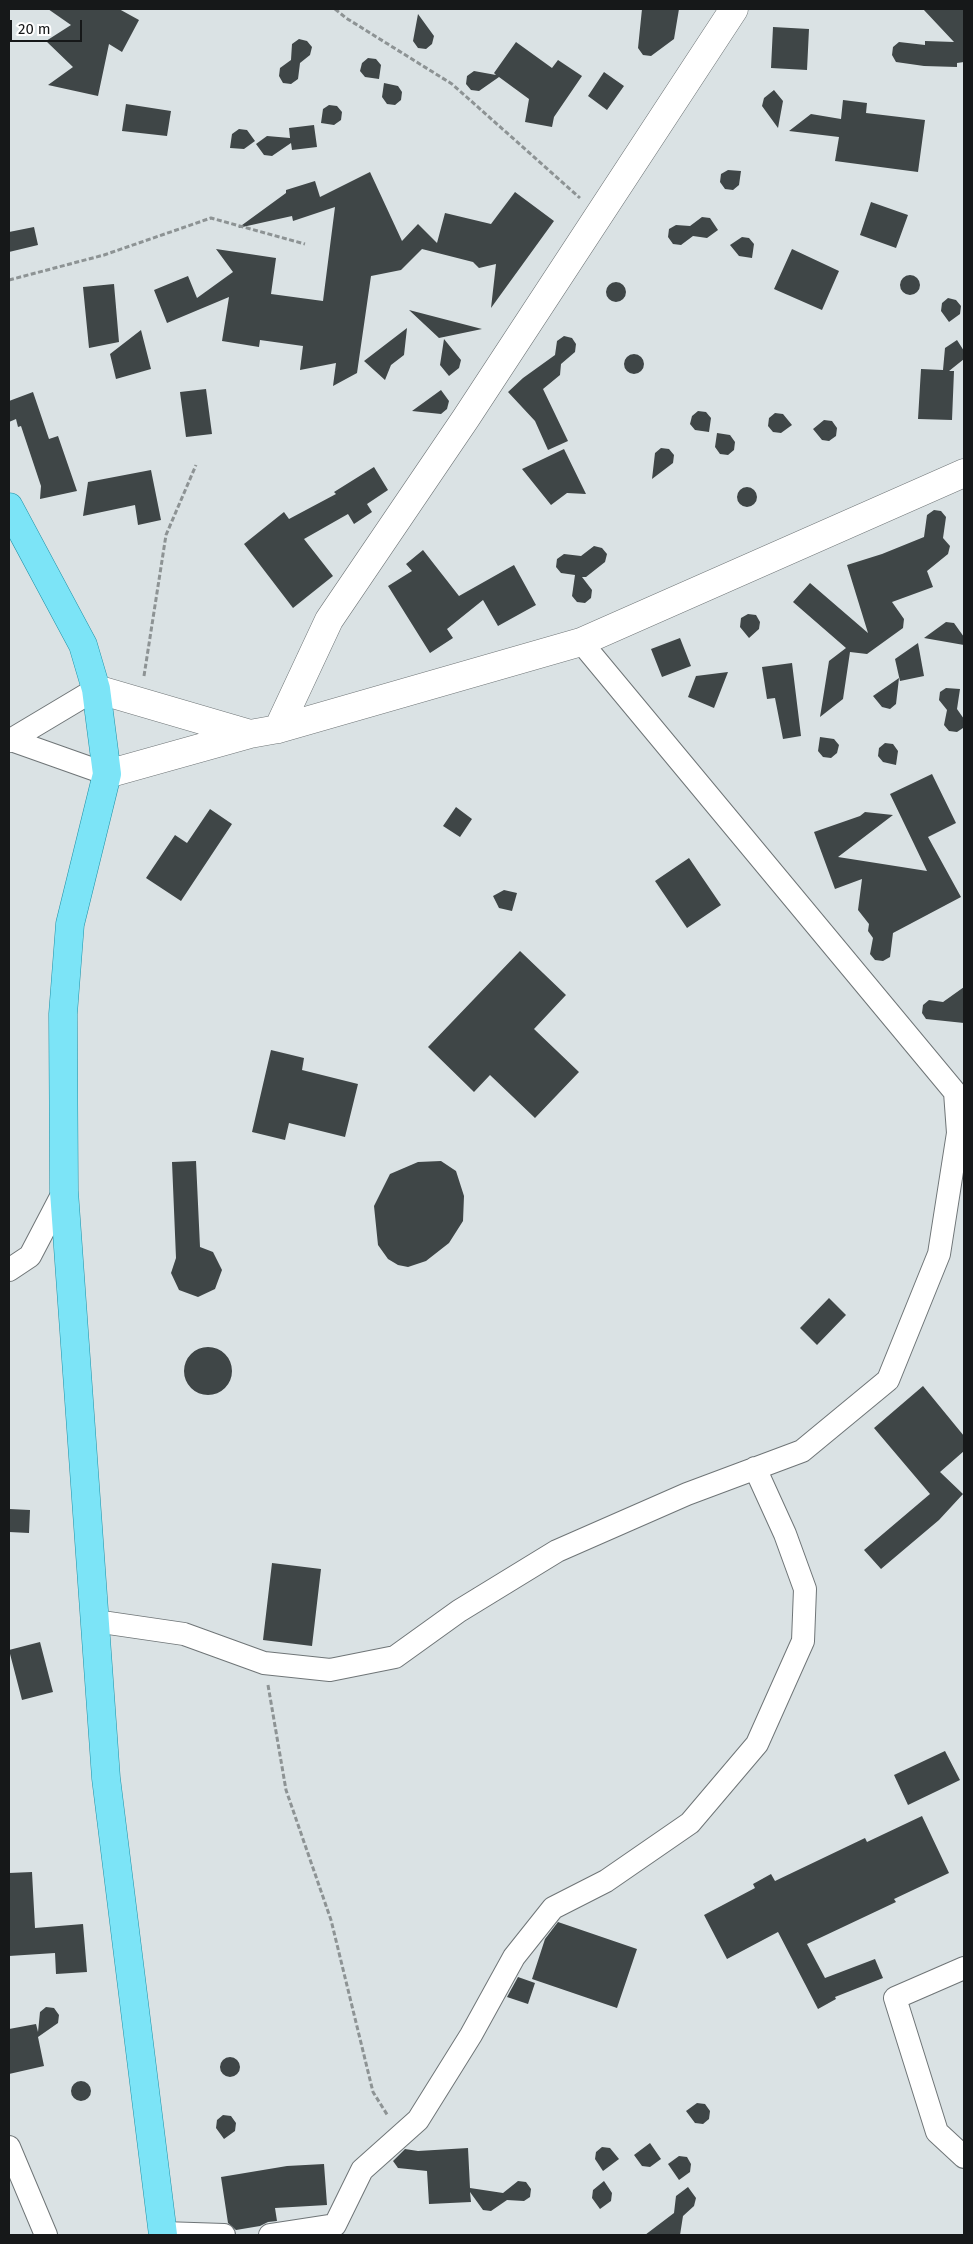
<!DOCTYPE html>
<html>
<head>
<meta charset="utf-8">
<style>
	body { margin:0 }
	#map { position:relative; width:973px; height:2244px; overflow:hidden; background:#dae2e4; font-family:"Fira Sans",sans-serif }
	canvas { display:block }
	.frame { position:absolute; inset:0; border:10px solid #161819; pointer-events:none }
	.scale { position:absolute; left:10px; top:20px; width:72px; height:22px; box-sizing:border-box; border:2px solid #161819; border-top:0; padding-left:6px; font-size:15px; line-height:18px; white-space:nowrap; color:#161819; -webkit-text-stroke:4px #fff; paint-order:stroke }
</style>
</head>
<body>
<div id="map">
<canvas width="973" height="2244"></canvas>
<div class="frame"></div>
<div class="scale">20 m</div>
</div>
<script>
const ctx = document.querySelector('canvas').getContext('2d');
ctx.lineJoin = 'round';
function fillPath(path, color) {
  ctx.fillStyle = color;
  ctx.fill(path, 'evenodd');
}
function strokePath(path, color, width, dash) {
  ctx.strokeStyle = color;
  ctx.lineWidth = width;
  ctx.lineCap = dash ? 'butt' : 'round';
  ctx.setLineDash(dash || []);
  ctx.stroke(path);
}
fillPath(new Path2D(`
	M 48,9 L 119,9 L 139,20 L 122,52 L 109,44 L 98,96 L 48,85 L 73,67 L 46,41 L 71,25 Z
	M 642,9 L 679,9 L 674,39 L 651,56 L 643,55 L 638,48 Z
	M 923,9 L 964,9 L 964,62 L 957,63 L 957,67 L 924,66 L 896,62 L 892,55 L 893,47 L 899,42 L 925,45 L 925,41 L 954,42 Z
	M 418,14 L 434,36 L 432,44 L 426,49 L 418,48 L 413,41 Z
	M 773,27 L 809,29 L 807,70 L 771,68 Z
	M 299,39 L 307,41 L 312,47 L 310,55 L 300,63 L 298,79 L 291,84 L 283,83 L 279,76 L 280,68 L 291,60 L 292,44 Z
	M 516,42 L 552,68 L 558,60 L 582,76 L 554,117 L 552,127 L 525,122 L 529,99 L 499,77 L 479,91 L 471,90 L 466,84 L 467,76 L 474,71 L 496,75 L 494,73 Z
	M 368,58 L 376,59 L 381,65 L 379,79 L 365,77 L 360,71 L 362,63 Z
	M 604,72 L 624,86 L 607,110 L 588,96 Z
	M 384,83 L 398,86 L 402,92 L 401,100 L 395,105 L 387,104 L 382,97 Z
	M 774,90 L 783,101 L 778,128 L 762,106 L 764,98 Z
	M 843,100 L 867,103 L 866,113 L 925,120 L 918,172 L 835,161 L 839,137 L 789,131 L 811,114 L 841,119 Z
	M 126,104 L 171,111 L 167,136 L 122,131 Z
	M 329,105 L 337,106 L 342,112 L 341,120 L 334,125 L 321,123 L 323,109 Z
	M 314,125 L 317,147 L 292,150 L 291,143 L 272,156 L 264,155 L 256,144 L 267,136 L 290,138 L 289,128 Z
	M 239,129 L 247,130 L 255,141 L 244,149 L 230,148 L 232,134 Z
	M 728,170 L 741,171 L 739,185 L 733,190 L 725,189 L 720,182 L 721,174 Z
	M 370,172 L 402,241 L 418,224 L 437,243 L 445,213 L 491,224 L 515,192 L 554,221 L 491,308 L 496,264 L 479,268 L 473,262 L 422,249 L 401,270 L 371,276 L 357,373 L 333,386 L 336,363 L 300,370 L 303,346 L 260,340 L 259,347 L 222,341 L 229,297 L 167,323 L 154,290 L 188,276 L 197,298 L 233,272 L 216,249 L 276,258 L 271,294 L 323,301 L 335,207 L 293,221 L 292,216 L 238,228 L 286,193 L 286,190 L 315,181 L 320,197 Z
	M 871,202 L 908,215 L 896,248 L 860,235 Z
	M 702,217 L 710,218 L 718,230 L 707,238 L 693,236 L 681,245 L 673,244 L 668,237 L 669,229 L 676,225 L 690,226 Z
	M 34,227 L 38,245 L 9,252 L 9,232 Z
	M 742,237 L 749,238 L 754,244 L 752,258 L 739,256 L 730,245 Z
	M 792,249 L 839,271 L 822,310 L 774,289 Z
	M900 285a10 10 0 1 1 20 0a10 10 0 1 1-20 0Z
	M606 292a10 10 0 1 1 20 0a10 10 0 1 1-20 0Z
	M 114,284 L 119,342 L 89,348 L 83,287 Z
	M 948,298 L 956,300 L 961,306 L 960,314 L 949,322 L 941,311 L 942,303 Z
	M 409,310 L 482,329 L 439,338 Z
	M 407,328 L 404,355 L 391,365 L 385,380 L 364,361 Z
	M 141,330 L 151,369 L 116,379 L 110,354 Z
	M 564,336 L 572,338 L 576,344 L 575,352 L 561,364 L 560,375 L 543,389 L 568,441 L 548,450 L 535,421 L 508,392 L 523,378 L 555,355 L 557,341 Z
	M 444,339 L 461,360 L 459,368 L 449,376 L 440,365 Z
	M 957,340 L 964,351 L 964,359 L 949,371 L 954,371 L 952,420 L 918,419 L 921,369 L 943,370 L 945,348 Z
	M624 364a10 10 0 1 1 20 0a10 10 0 1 1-20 0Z
	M 206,389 L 212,434 L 186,437 L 180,392 Z
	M 441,390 L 449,401 L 447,409 L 441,414 L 412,411 Z
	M 33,392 L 49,439 L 58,436 L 77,491 L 40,499 L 41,486 L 21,426 L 18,427 L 16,419 L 9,422 L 9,401 Z
	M 698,411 L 706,412 L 711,418 L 709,432 L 695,430 L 690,424 L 692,416 Z
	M 775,413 L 783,414 L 792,425 L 781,433 L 773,432 L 768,426 L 769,418 Z
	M 824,420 L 832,421 L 837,428 L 836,436 L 829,441 L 822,440 L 813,429 Z
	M 717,433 L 730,435 L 735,442 L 734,450 L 728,455 L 720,454 L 715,447 Z
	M 661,448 L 669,449 L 674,455 L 673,463 L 652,479 L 655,453 Z
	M 564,449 L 586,494 L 567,493 L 551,505 L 522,469 Z
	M 374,467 L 388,490 L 367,504 L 372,512 L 354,524 L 348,514 L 304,539 L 333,576 L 293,608 L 244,544 L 284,512 L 289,519 L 336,494 L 334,492 Z
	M 151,470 L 161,520 L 138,525 L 135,505 L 83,516 L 88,482 Z
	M737 497a10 10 0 1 1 20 0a10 10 0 1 1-20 0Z
	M 934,510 L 941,511 L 946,517 L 943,538 L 950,546 L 948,554 L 927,571 L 933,587 L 892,602 L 904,619 L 903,628 L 867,654 L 850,652 L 843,699 L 820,717 L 829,661 L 846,648 L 793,602 L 810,583 L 868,633 L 847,565 L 882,554 L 924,537 L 927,515 Z
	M 594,546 L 602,548 L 607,554 L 605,562 L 586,577 L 582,577 L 592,590 L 591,598 L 585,603 L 577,602 L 572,596 L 575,575 L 561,573 L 556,567 L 557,559 L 564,554 L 581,556 Z
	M 423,550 L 459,596 L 514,565 L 536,605 L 498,626 L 483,600 L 447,629 L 453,638 L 430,653 L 388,586 L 412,571 L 406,564 Z
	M 748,614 L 756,615 L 760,622 L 759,629 L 749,638 L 740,627 L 741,618 Z
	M 946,622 L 954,623 L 964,637 L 964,645 L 924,638 Z
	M 680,638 L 691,666 L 662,677 L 651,649 Z
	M 918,643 L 924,676 L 900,681 L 895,659 Z
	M 792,663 L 801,736 L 783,739 L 775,698 L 767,699 L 762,667 Z
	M 728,672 L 714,708 L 688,697 L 696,676 Z
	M 899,678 L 896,704 L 890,709 L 882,707 L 873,696 Z
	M 946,688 L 960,689 L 957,709 L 964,719 L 964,722 L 963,728 L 957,732 L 949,731 L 944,725 L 947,710 L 939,700 L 940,692 Z
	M 820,737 L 834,739 L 839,745 L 837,753 L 831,758 L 823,757 L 818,751 Z
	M 885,743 L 893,744 L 898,751 L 896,765 L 883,762 L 878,756 L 879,748 Z
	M 932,774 L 956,823 L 928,837 L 961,897 L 893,933 L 890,957 L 883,961 L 875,960 L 870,954 L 873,938 L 868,931 L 869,924 L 858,910 L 862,879 L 835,889 L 814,832 L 860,816 L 865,812 L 893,815 L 838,857 L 927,871 L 890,794 Z
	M 456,807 L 472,819 L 460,837 L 443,826 Z
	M 210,809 L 232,824 L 181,901 L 146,878 L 175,835 L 187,843 Z
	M 689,858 L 721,905 L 687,928 L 655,881 Z
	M 504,890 L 517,893 L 512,911 L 499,908 L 493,896 Z
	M 520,951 L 566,995 L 534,1029 L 579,1072 L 535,1118 L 490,1075 L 474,1092 L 428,1047 Z
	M 964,987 L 964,1023 L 926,1019 L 922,1013 L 923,1005 L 929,1000 L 943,1002 Z
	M 271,1050 L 304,1058 L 302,1070 L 358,1084 L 345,1137 L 289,1123 L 285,1140 L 252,1132 Z
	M 196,1161 L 200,1247 L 213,1252 L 222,1270 L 215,1289 L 198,1297 L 179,1290 L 171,1273 L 176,1258 L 172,1162 Z
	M 441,1161 L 456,1171 L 464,1196 L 463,1221 L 449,1243 L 426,1261 L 408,1267 L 398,1265 L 388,1259 L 378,1245 L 374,1206 L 390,1174 L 418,1162 Z
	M 829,1298 L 846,1315 L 817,1345 L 800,1328 Z
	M184 1371a24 24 0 1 1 48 0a24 24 0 1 1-48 0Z
	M 923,1386 L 964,1436 L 964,1451 L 940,1472 L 963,1494 L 939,1520 L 881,1569 L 864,1550 L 930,1494 L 874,1428 Z
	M 9,1509 L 30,1510 L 29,1533 L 9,1532 Z
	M 272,1563 L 321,1569 L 312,1646 L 263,1640 Z
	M 40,1642 L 53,1692 L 22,1700 L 9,1650 Z
	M 945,1751 L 960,1780 L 908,1805 L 894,1775 Z
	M 922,1816 L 949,1873 L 894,1899 L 896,1902 L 807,1944 L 825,1978 L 875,1959 L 883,1978 L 835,1997 L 836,1999 L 818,2009 L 778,1932 L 727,1959 L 704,1915 L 755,1888 L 753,1884 L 771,1874 L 775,1881 L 865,1838 L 867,1842 Z
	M 32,1872 L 35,1928 L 83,1924 L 87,1972 L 56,1974 L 55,1953 L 9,1956 L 9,1873 Z
	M 558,1922 L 637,1949 L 617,2008 L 532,1979 L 545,1939 Z
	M 518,1977 L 535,1983 L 528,2004 L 507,1997 Z
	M 46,2007 L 54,2008 L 59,2015 L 58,2023 L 38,2037 L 44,2066 L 9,2074 L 9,2029 L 36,2024 L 38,2032 L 40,2012 Z
	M220 2067a10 10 0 1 1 20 0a10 10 0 1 1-20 0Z
	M71 2091a10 10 0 1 1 20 0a10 10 0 1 1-20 0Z
	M 697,2103 L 705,2104 L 710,2111 L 709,2119 L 703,2124 L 695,2123 L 686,2111 Z
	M 223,2115 L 231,2116 L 236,2123 L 235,2131 L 224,2139 L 216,2128 L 217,2120 Z
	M 650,2143 L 661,2159 L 650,2167 L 642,2166 L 634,2155 Z
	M 602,2147 L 610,2148 L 619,2159 L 603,2171 L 595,2159 L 596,2152 Z
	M 468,2148 L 470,2188 L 503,2193 L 518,2181 L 526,2182 L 531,2189 L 530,2197 L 524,2201 L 507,2200 L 491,2211 L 483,2210 L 470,2192 L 471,2202 L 429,2204 L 427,2171 L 398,2168 L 393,2161 L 405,2149 L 418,2151 Z
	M 679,2156 L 687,2157 L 691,2164 L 690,2172 L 679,2180 L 668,2164 Z
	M 324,2164 L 327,2205 L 275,2208 L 277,2221 L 268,2222 L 260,2226 L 236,2230 L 228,2223 L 221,2177 L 287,2166 Z
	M 604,2181 L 612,2193 L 611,2201 L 600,2209 L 592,2198 L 593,2190 Z
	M 688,2187 L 696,2198 L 694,2206 L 683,2216 L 680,2235 L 645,2235 L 674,2213 L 676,2196 Z`), '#3f4647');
const minor = new Path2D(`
	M 581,642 L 964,1103
	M 11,740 L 107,774
	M 9,741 L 96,689
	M 9,1270 L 30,1256 L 64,1191
	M 95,1621 L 184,1634 L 264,1663 L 330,1670 L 395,1657 L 459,1611 L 557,1551 L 687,1494 L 802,1451 L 888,1380 L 939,1254 L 958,1133 L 955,1092
	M 964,1968 L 895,1998 L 937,2132 L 964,2157
	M 9,2147 L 46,2235
	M 163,2233 L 224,2235
	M 270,2235 L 335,2225 L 362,2170 L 418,2120 L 471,2035 L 514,1957 L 553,1908 L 606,1881 L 690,1823 L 757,1744 L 803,1641 L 805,1589 L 785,1534 L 755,1468`);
const tertiary = new Path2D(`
	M 96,689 L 250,734
	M 278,729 L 329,620 L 466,418 L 734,9
	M 107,774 L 250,734 L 278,729 L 581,642 L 964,473`);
const primary = new Path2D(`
	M 9,507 L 83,645 L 96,689 L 107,774 L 70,924 L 63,1014 L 64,1191 L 106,1778 L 163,2235`);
strokePath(minor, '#6f7577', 24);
strokePath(tertiary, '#6f7577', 29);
strokePath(primary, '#1f91a6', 29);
strokePath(new Path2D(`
	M 335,9 L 346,18 L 452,84 L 580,198
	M 9,280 L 104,255 L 211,218 L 305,244
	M 144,676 L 166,535 L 196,465
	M 268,1685 L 286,1790 L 331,1920 L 373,2092 L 388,2116`), '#8d9394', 3, [5, 2.5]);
strokePath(minor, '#fff', 22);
strokePath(tertiary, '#fff', 28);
strokePath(primary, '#7ce4f7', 28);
</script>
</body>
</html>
